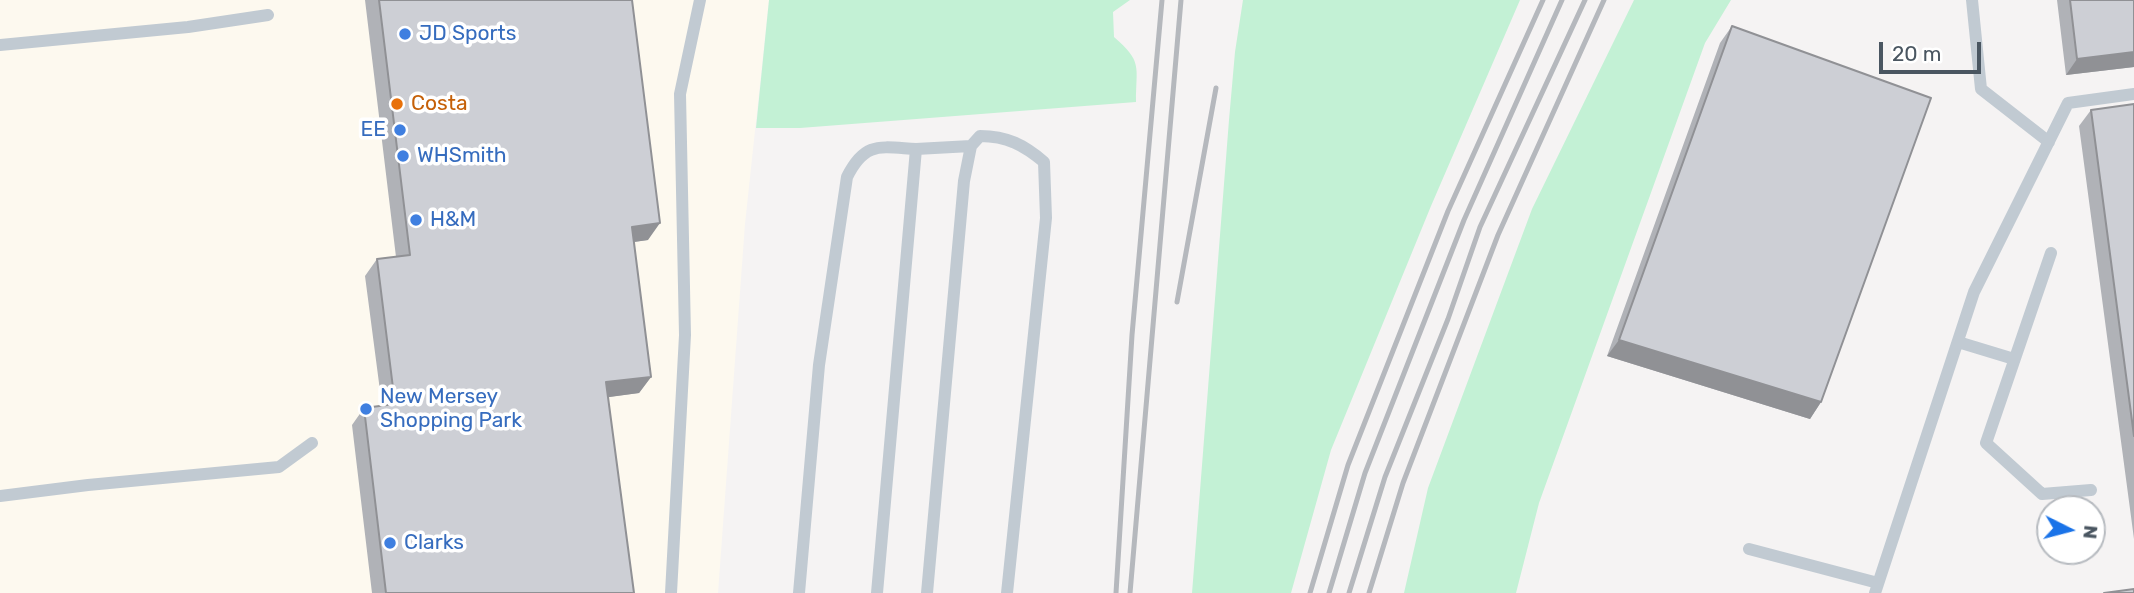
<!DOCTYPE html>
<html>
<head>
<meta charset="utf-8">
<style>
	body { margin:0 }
	#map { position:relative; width:2134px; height:593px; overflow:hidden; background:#f5f3f3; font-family:Rubik,sans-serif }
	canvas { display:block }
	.north { position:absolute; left:2036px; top:495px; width:70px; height:70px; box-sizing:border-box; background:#fff; border:2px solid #b7bbc0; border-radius:50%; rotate:96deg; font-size:19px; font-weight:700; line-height:28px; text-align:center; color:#4a5661 }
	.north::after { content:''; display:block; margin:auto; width:24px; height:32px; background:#1a73e8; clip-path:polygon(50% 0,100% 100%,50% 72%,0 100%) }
	.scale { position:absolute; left:1879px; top:42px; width:102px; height:32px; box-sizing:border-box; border:4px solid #4a5661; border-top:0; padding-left:9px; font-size:21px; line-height:24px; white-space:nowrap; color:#4a5661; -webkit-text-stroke:5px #fff; paint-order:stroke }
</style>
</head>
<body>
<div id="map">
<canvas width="2134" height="593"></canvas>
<div class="north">N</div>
<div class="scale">20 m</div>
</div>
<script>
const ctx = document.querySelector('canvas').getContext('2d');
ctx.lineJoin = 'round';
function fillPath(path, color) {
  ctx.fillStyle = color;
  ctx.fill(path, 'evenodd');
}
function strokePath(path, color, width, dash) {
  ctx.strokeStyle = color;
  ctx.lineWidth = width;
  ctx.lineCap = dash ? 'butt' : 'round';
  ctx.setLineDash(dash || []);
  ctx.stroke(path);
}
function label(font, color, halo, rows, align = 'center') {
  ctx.font = font + ' Rubik,sans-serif';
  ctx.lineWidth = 7;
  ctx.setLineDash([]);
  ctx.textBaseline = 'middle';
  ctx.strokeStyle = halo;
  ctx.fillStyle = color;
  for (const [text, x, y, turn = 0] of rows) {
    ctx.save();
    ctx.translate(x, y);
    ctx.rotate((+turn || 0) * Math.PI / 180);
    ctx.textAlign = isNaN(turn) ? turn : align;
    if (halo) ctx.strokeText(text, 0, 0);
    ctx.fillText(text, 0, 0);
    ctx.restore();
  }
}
fillPath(new Path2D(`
	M 0,0 L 769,0 L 745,224 L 718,593 L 0,593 Z`), '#fdf9ef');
fillPath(new Path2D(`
	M 769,0 L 1130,0 L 1113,12 L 1114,37 C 1143,62 1136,66 1136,102 L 800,128 L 756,128 Z
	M 1243,0 L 1520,0 L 1431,206 L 1331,450 L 1291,593 L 1192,593 L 1229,120 L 1235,52 Z
	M 1634,0 L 1731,0 L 1705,43 L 1539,503 L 1516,593 L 1404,593 L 1428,488 L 1532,209 Z`), '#c3f1d5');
strokePath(new Path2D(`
	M 1972,0 L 1981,89 L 2049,142
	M 0,45 L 188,27 L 268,15
	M 2051,253 L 1986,443 L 2042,494 L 2091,490
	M 1958,342 L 2014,359
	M 0,496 L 88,485 L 279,467 L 312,443
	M 1749,549 L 1878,583
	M 671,593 L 685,335 L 680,94 L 700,0
	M 799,593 L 819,365 L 847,177 C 865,141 880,147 916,149
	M 877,593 L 916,149 L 971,146
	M 927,593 L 964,181 L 971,146 L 980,136 C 1007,136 1024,145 1044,162 L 1046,218 L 1007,593
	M 1875,593 L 1974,292 L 2068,103 L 2134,94`), '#c1cad2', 12);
strokePath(new Path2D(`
	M 1177,302 L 1216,88
	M 1116,593 L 1132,335 L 1162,0
	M 1130,593 L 1181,0
	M 1310,593 L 1348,465 L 1448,211 L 1543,0
	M 1329,593 L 1365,473 L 1464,220 L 1562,0
	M 1349,593 L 1385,477 L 1448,319 L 1480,227 L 1585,0
	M 1369,593 L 1403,483 L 1498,235 L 1604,0`), '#b5b8bd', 5);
fillPath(new Path2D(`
	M 365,0 L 632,0 L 648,240 L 633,242 L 651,377 L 639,393 L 608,397 L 634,593 L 372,593 L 352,425 L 364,408 L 382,406 L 365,276 L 377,259 L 396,257 Z
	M 2057,0 L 2134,0 L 2134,67 L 2066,75 Z
	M 1732,26 L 1821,402 L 1810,419 L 1607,356 L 1720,43 Z
	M 2134,104 L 2134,539 L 2079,126 L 2091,110 Z`), '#b0b2b7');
fillPath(new Path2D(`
	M 2134,52 L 2134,67 L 2066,75 L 2077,59 Z
	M 660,223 L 648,240 L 620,244 L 632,227 Z
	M 1619,340 L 1821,402 L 1810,419 L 1607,356 Z
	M 651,377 L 639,393 L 595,399 L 606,382 Z`), '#909195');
const building = new Path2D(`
	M 379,0 L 632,0 L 660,223 L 632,227 L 651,377 L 606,382 L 634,593 L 386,593 L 364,408 L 395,404 L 377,259 L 410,255 Z
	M 2070,0 L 2134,0 L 2134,52 L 2077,59 Z
	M 1732,26 L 1931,98 L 1821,402 L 1619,340 Z
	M 2134,104 L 2134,436 L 2091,110 Z
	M 2134,589 L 2134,593 L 2104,593 Z`);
fillPath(building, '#cdcfd5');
strokePath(building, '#909195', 2);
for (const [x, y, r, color] of [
	[405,34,7,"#3f7fe0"],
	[397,104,7,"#e8710a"],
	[400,130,7,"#3f7fe0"],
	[403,156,7,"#3f7fe0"],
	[416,220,7,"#3f7fe0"],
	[366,409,7,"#3f7fe0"],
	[390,543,7,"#3f7fe0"]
]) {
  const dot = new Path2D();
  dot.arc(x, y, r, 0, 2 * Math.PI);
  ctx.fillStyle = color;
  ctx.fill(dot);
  strokePath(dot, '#fff', 2.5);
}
label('21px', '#366cbe', '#fff', [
	["JD Sports",419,34],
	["EE",386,130,"right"],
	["WHSmith",417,156],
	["H&M",430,220],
	["New Mersey",380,397],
	["Shopping Park",380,421],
	["Clarks",404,543]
], 'left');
label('21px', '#c56008', '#fff', [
	["Costa",411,104]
], 'left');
</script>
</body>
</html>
